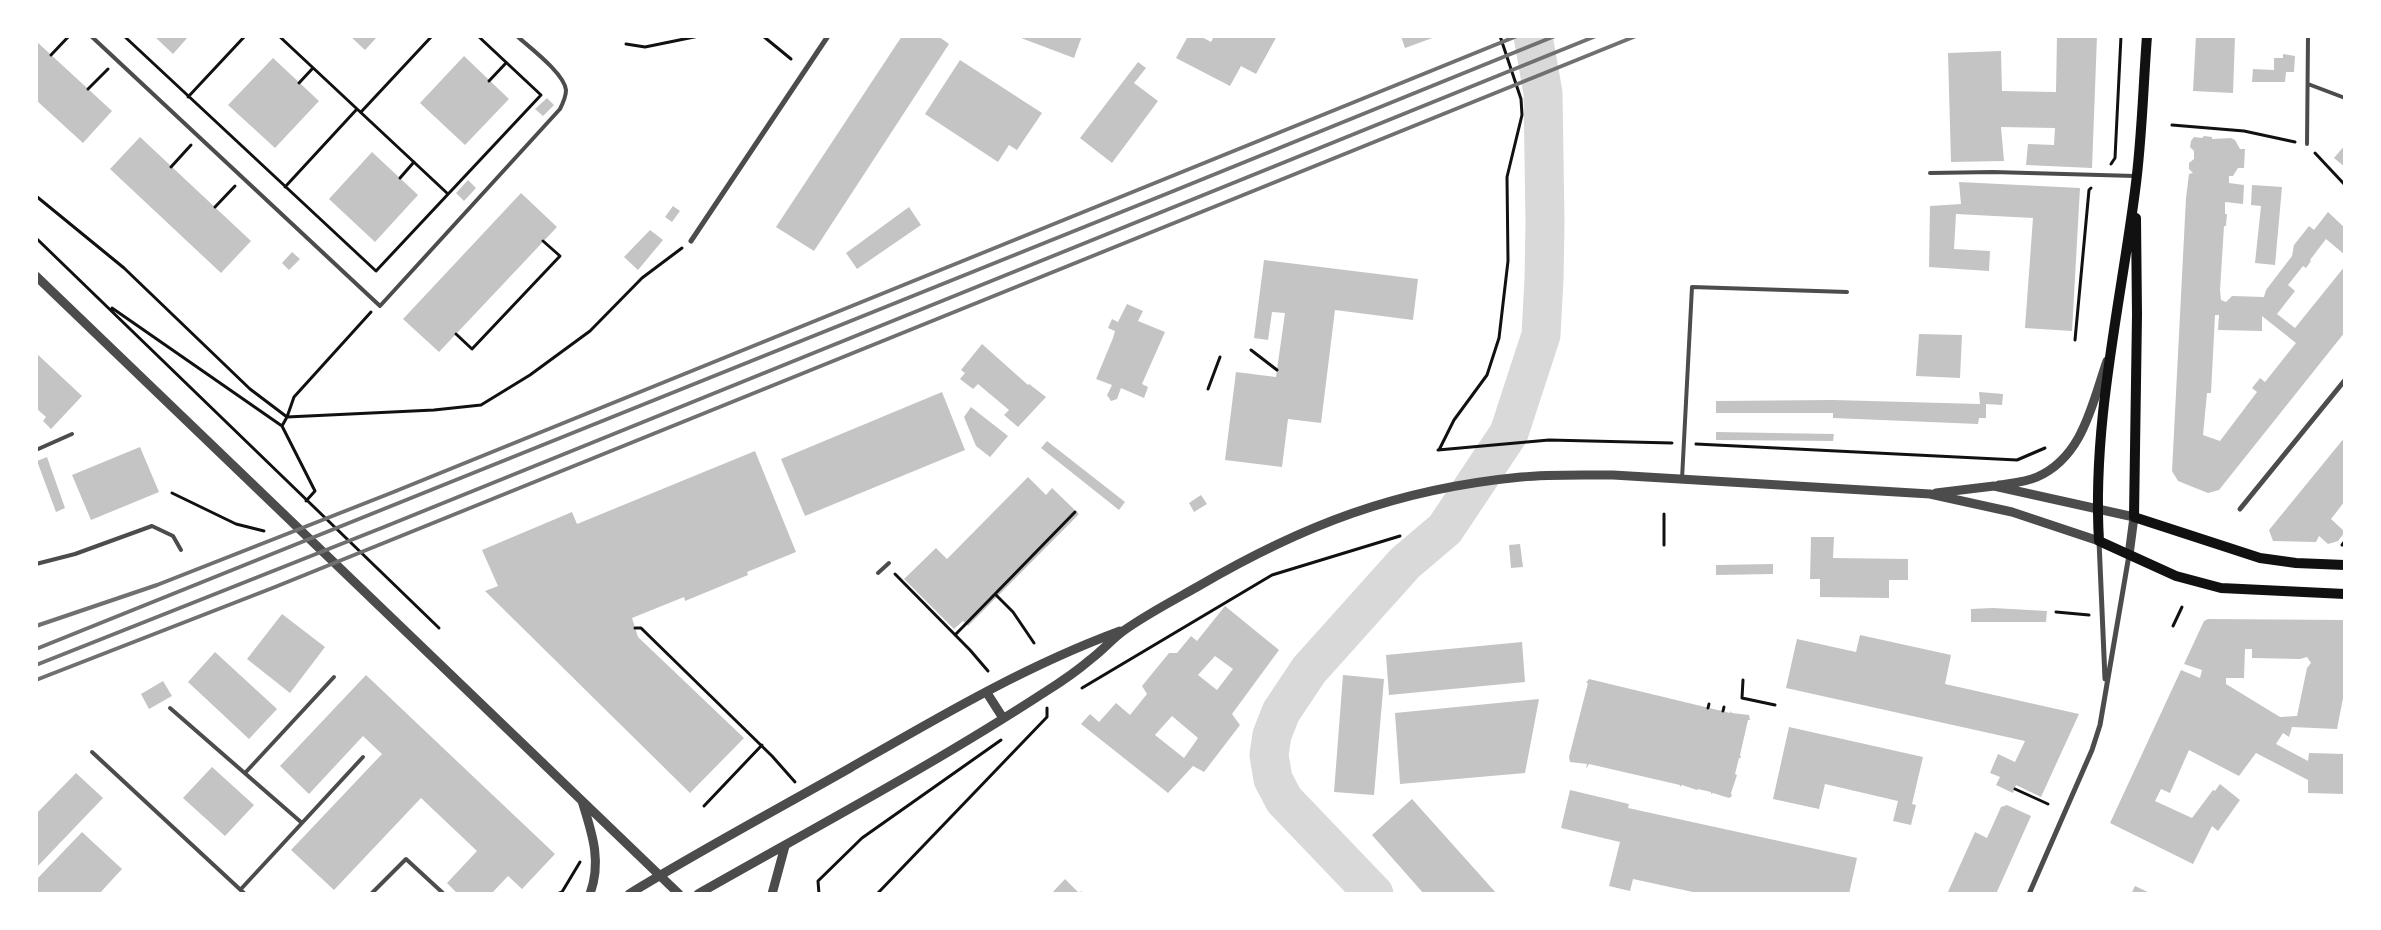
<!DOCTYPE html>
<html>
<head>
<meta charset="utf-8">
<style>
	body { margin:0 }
	#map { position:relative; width:2381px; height:930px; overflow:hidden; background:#fff; font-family:"Nunito Sans",sans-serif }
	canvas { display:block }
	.frame { position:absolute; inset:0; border:38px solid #fff; pointer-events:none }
</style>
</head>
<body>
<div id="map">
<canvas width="2381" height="930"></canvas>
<div class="frame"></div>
</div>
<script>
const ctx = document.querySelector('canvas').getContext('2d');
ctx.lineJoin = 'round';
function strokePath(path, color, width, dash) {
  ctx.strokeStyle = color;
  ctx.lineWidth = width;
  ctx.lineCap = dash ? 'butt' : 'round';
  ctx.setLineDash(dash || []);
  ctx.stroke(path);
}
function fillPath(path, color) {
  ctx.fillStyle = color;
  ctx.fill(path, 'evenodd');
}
strokePath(new Path2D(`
	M 1374,894 L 1284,800 L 1273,779 L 1269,755 L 1272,735 L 1281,712 L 1309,670 L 1405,563 L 1445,529 L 1509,433 L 1541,335 L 1544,279 L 1545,223 L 1543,93 L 1533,36`), '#d9d9d9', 39);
fillPath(new Path2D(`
	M 154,36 L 189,36 L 173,54 Z
	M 350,36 L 378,36 L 365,50 Z
	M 902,36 L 938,36 L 949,44 L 814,251 L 776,227 Z
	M 1022,36 L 1082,36 L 1074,58 L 1021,38 Z
	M 1188,36 L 1200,36 L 1211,42 L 1214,36 L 1277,36 L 1256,74 L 1241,66 L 1230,86 L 1176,58 Z
	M 1401,36 L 1438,36 L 1405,48 Z
	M 2057,36 L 2097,36 L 2092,168 L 2026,165 L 2028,144 L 2054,145 L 2055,128 L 2001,127 L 2004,161 L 1951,162 L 1948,53 L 2001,51 L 2002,91 L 2056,92 Z
	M 2196,36 L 2235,36 L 2233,93 L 2193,91 Z
	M 36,41 L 112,111 L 83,143 L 36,100 Z
	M 2283,54 L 2295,56 L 2294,72 L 2286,72 L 2285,82 L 2252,82 L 2253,69 L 2274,70 L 2274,58 L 2283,58 Z
	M 464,56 L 509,99 L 465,145 L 420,103 Z
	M 273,58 L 319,101 L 275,148 L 228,105 Z
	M 960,60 L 1042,113 L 1017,150 L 1009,145 L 998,162 L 925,114 Z
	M 1138,62 L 1146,68 L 1134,83 L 1158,101 L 1112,163 L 1080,138 Z
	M 547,98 L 554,105 L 543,116 L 535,109 Z
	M 2204,136 L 2212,137 L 2212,139 L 2231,138 L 2235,140 L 2240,149 L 2245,149 L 2244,168 L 2238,168 L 2233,176 L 2229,176 L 2229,183 L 2244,185 L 2243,204 L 2225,202 L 2225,214 L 2227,214 L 2226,226 L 2224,226 L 2220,290 L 2221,300 L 2226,302 L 2232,296 L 2264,297 L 2266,290 L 2292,256 L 2294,245 L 2309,226 L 2314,230 L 2328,212 L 2345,228 L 2345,255 L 2326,239 L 2310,260 L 2311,261 L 2306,268 L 2303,266 L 2288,285 L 2295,291 L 2277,314 L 2295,328 L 2345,266 L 2345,332 L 2219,490 L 2208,493 L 2178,481 L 2172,471 L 2186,198 L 2189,174 L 2193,173 L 2189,169 L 2189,163 L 2194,159 L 2194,151 L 2190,147 L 2191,141 L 2194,137 L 2202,138 ZM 2215,315 L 2219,315 L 2218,330 L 2262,331 L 2262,316 L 2296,343 L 2265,382 L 2260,378 L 2252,388 L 2257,392 L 2220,441 L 2203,435 L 2207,393 L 2211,393 Z
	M 140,137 L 251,241 L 221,273 L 110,169 Z
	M 2345,145 L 2345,167 L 2334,158 Z
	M 372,152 L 418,195 L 375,242 L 329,199 Z
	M 468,180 L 476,188 L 464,201 L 456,193 Z
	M 1959,182 L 2080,188 L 2072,331 L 2025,328 L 2033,218 L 1956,214 L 1954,249 L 1990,251 L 1989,271 L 1929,267 L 1930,206 L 1961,204 Z
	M 2252,185 L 2282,187 L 2275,265 L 2255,263 L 2261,206 L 2251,205 Z
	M 521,193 L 557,227 L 439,352 L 403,319 Z
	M 673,206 L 680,211 L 672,222 L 665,217 Z
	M 909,207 L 921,225 L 857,269 L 846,253 Z
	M 650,230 L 663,240 L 638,270 L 624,257 Z
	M 292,252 L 300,259 L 289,270 L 282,263 Z
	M 1264,260 L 1418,279 L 1413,320 L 1335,310 L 1321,423 L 1288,419 L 1282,467 L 1225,460 L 1236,372 L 1276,377 L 1285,313 L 1272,312 L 1268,340 L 1254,338 Z
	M 1127,304 L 1143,311 L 1138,321 L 1165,332 L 1142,384 L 1148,387 L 1144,398 L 1121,388 L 1117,399 L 1111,401 L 1107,395 L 1112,385 L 1096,379 L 1113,338 L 1115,331 L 1108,328 L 1112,319 L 1118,322 Z
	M 1919,334 L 1962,335 L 1960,378 L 1916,376 Z
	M 982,344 L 1028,385 L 1029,384 L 1046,397 L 1018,427 L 1004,415 L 1009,410 L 978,384 L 973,389 L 960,379 L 965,373 L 961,370 Z
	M 36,353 L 82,396 L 51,429 L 43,421 L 46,417 L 36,408 Z
	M 942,392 L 965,450 L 805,516 L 781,459 Z
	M 1979,392 L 2003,394 L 2002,405 L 1986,404 L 1986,418 L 1979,418 L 1978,424 L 1833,418 L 1833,413 L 1716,413 L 1716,401 L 1833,400 L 1980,404 Z
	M 971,407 L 1008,436 L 990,457 L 976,446 L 964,417 Z
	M 1716,432 L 1834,434 L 1833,441 L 1716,440 Z
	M 2345,437 L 2345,501 L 2331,519 L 2345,532 L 2338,541 L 2328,544 L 2319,536 L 2316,542 L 2273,541 L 2269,530 Z
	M 1047,441 L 1125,502 L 1119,510 L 1041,448 Z
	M 140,447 L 159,492 L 91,520 L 72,475 Z
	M 755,451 L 796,552 L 747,572 L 748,575 L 685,601 L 684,597 L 632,618 L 638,637 L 744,738 L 690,793 L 485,591 L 498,586 L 482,550 L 572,512 L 577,524 Z
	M 47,457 L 65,508 L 56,512 L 37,461 Z
	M 1028,477 L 1046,495 L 1052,488 L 1079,514 L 968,626 L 963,621 L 954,629 L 904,579 L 936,548 L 947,559 Z
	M 1201,495 L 1207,504 L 1194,512 L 1189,503 Z
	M 1811,537 L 1834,537 L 1833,558 L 1908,559 L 1908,580 L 1889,580 L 1889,598 L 1820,597 L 1820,579 L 1810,579 Z
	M 1520,544 L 1523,567 L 1511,568 L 1509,545 Z
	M 1773,564 L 1773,574 L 1716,575 L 1716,565 Z
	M 1225,606 L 1279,650 L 1232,714 L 1240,725 L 1204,772 L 1193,766 L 1168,793 L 1081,724 L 1090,714 L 1099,722 L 1116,703 L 1130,715 L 1147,694 L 1142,686 L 1169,653 L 1177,653 L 1191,636 L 1197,641 ZM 1215,656 L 1233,669 L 1217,690 L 1198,675 ZM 1172,716 L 1198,738 L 1184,758 L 1155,735 Z
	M 1993,608 L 2047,611 L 2046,622 L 1971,622 L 1971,609 Z
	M 282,614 L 325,647 L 290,693 L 247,659 Z
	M 2208,619 L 2345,620 L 2345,688 L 2337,729 L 2292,727 L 2289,737 L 2283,733 L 2276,744 L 2308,761 L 2309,753 L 2345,754 L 2345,794 L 2308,793 L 2308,780 L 2256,753 L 2239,776 L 2189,750 L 2170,793 L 2161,789 L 2155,801 L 2192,818 L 2213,790 L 2215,791 L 2220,784 L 2240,800 L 2218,831 L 2212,826 L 2193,864 L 2110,823 L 2181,670 L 2200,678 L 2202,670 L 2184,664 L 2204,621 ZM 2245,649 L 2252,649 L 2252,658 L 2300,659 L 2307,657 L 2311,663 L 2307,668 L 2297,716 L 2280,717 L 2226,684 L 2226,678 L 2244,678 Z
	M 1860,635 L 1951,655 L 1945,684 L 2079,714 L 2041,797 L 2016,785 L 2013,793 L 1996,785 L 2000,777 L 1990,773 L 1998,754 L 2015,762 L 2025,741 L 1786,688 L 1797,639 L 1856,652 Z
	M 1522,642 L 1525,682 L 1389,695 L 1386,655 Z
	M 215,652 L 277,709 L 249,739 L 188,682 Z
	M 366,675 L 555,854 L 522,889 L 508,876 L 491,894 L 458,894 L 447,883 L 477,851 L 421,798 L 334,890 L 291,850 L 382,754 L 363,736 L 309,794 L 280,766 Z
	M 1343,675 L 1384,679 L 1374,795 L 1334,792 Z
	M 1589,679 L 1730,713 L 1730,711 L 1732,713 L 1749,715 L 1750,720 L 1748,720 L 1740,755 L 1741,758 L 1739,758 L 1735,774 L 1737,775 L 1731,793 L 1732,796 L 1729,798 L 1713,793 L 1711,794 L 1711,792 L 1698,789 L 1697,790 L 1682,785 L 1680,787 L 1680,785 L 1589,764 L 1586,769 L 1587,764 L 1570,762 L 1569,757 L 1588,683 L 1586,683 Z
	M 163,681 L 172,696 L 149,709 L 141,694 Z
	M 1539,699 L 1525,773 L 1400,784 L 1395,713 Z
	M 1789,727 L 1923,757 L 1912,804 L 1916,805 L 1911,825 L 1893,821 L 1898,801 L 1825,784 L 1819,809 L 1773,799 Z
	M 212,767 L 254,805 L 225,836 L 183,798 Z
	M 76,773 L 103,798 L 36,868 L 36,814 Z
	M 1570,790 L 1629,804 L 1628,808 L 1857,858 L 1849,894 L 1702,894 L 1633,879 L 1630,891 L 1609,886 L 1620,842 L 1561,828 Z
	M 1412,799 L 1497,894 L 1424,894 L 1372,835 Z
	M 2007,805 L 2031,816 L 1996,894 L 1947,894 L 1975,832 L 1987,838 L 2001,807 Z
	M 82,832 L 122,869 L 99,894 L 36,894 L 36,880 Z
	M 1065,879 L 1079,893 L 1081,891 L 1083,894 L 1051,894 Z
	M 2135,886 L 2152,894 L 2131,894 Z`), '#c4c4c4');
strokePath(new Path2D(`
	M 124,36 L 376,271 L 541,95 L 478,36
	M 279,36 L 448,194
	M 763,36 L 791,59
	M 626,44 L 645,47 L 699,36
	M 51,55 L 69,36
	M 489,81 L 506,63
	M 299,83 L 313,68
	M 88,89 L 108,69
	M 188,97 L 245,36
	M 361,112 L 432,36
	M 2172,125 L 2244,131 L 2295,142
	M 2315,153 L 2345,185
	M 2111,164 L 2115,158 L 2121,36
	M 171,167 L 191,145
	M 400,178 L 414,162
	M 285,187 L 357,109
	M 36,196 L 124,268 L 250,389 L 287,417 L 294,397 L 371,312
	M 215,207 L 235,186
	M 36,238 L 439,628
	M 112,308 L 282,426
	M 456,334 L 472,349 L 560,256 L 543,241
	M 2075,340 L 2089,190 L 2091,188
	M 1251,350 L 1277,370
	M 1208,389 L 1220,357
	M 1696,444 L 2017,460 L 2045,448
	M 1438,450 L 1549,440 L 1672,443
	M 1439,450 L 1454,420 L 1487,375 L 1499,338 L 1508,261 L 1507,177 L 1522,115 L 1521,99 L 1500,36
	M 172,493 L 236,524 L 264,531
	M 306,501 L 315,491 L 282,426 L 287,417 L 434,410 L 481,405 L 530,375 L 590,331 L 642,278 L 682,248
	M 1664,514 L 1664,545
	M 2342,545 L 2345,541
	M 895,574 L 970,650 L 988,671
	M 2056,612 L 2089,615
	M 2173,626 L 2182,607
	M 635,628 L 641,628 L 772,756 L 795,782
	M 955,635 L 995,594
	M 1034,643 L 1013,612 L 995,594 L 1075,512
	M 1743,680 L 1742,698 L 1775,705
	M 1082,688 L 1272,575 L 1400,536
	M 1708,708 L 1709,704
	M 1723,711 L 1724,707
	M 2015,789 L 2048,804
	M 704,806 L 762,745
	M 557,894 L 562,892 L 580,862
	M 819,894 L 818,881 L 862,838 L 1001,740
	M 877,894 L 1047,717 L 1047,708`), '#111', 3);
strokePath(new Path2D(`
	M 91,36 L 380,306 L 560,109 C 563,103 566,96 566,90 C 564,73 530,48 517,36
	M 2308,84 L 2345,98
	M 2307,144 L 2308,36
	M 1930,173 L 1993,172 L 2135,176
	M 36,450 L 72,434
	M 1682,479 L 1692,287 L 1847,292
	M 36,564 L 75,554 L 152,526 L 173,536 L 181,550
	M 878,573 L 889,563
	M 170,708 L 302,823
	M 92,752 L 245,894
	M 245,773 L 334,677
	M 241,889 L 363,757
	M 371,894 L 406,859 L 444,894`), '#4c4c4c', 4);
strokePath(new Path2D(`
	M 691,241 L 828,36
	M 2240,509 L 2345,380
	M 2099,541 L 2105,679
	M 2029,894 L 2092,750 L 2100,725 L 2129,555`), '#4c4c4c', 5);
strokePath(new Path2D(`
	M 36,276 L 679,894
	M 1999,485 C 2012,483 2026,482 2037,477 C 2083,457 2092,404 2107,361
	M 1936,493 L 1994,486 L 2134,517 L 2129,555
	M 987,693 L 1003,718
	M 582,801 C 592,833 602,861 590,894
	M 629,894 C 701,850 776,810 850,768 C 937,718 1025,666 1120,631
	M 698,894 C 814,828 933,765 1045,692 C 1061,682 1077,671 1091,659 C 1103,650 1114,637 1126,629 C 1149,613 1174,600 1197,587 C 1303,525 1397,489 1521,477 C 1551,474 1583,475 1613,475 L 1930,494 L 2012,512 L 2099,541
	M 772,894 L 785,846`), '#4c4c4c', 9);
strokePath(new Path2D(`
	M 2147,36 C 2143,88 2142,140 2135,191 C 2120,307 2092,424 2099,541 L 2176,576 L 2221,588 L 2345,594
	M 2136,218 L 2137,315 L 2134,517 L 2260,558 L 2296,563 L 2345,565`), '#111', 10);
strokePath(new Path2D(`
	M 1171,192 L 1555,36
	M 36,626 L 157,585 L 391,493 L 1517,36
	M 36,649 L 1176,190
	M 36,665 L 384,527 L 1596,36
	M 36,680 L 275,587 L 1636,36`), '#707070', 4);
</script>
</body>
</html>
